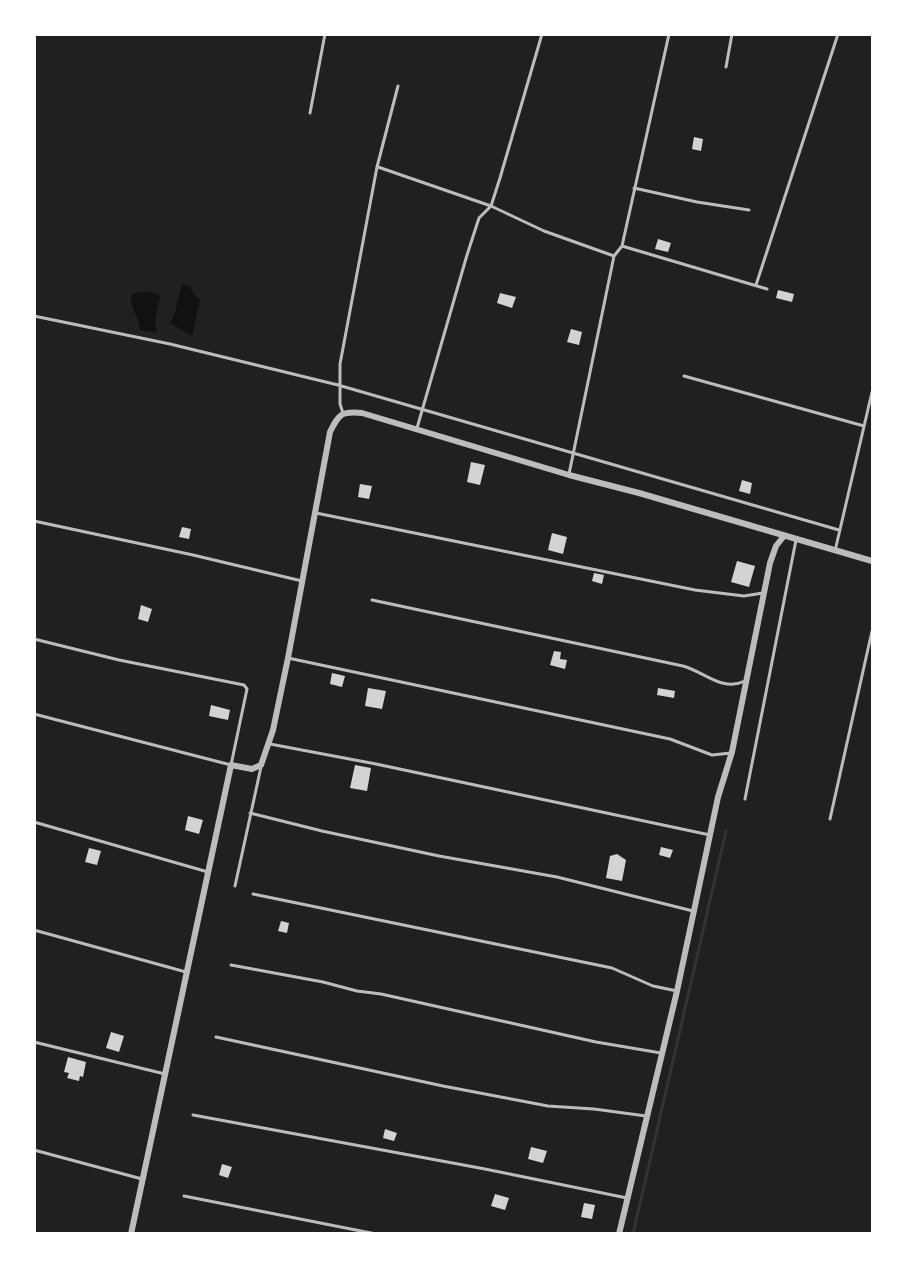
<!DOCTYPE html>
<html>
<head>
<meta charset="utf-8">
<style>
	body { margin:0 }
	#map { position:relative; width:907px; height:1268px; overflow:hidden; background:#111; font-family:"Work Sans",sans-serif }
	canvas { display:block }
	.frame { position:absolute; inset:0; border:36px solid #fff; pointer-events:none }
</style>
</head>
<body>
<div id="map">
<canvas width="907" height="1268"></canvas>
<div class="frame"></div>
</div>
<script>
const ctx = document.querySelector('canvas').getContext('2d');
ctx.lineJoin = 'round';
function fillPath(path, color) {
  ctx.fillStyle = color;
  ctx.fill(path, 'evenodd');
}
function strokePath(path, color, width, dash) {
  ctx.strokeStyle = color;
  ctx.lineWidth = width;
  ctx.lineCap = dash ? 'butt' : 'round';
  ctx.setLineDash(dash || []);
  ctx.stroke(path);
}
fillPath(new Path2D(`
	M 34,35 L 872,35 L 872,1233 L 35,1233 ZM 182,285 L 189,286 L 196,297 L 200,299 L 192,336 L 170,323 C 178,310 177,299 182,285 ZM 148,291 L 160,296 L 155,322 L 157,333 L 140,330 C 140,316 128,307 132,294 Z`), '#202020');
strokePath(new Path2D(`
	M 633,1234 L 726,831`), '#333', 3);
fillPath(new Path2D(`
	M 694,137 L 703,139 L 701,151 L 692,149 Z
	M 658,239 L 671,243 L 668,252 L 655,249 Z
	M 778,290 L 794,294 L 792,302 L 776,298 Z
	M 500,293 L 516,297 L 512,308 L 497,303 Z
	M 571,329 L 582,332 L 579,345 L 567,342 Z
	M 471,462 L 485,465 L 480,485 L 467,482 Z
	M 742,480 L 752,483 L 750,494 L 739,491 Z
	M 360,484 L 372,486 L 369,499 L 358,497 Z
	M 182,527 L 191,529 L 189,539 L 179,537 Z
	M 552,533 L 567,537 L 563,554 L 548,550 Z
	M 737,561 L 755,566 L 749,587 L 731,582 Z
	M 594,573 L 604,575 L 602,584 L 592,581 Z
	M 141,605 L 152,609 L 148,622 L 138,619 Z
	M 554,651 L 561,652 L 560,659 L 567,660 L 565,669 L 550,665 Z
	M 332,673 L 345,676 L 342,687 L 330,684 Z
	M 368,688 L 386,691 L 382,709 L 365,706 Z
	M 658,688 L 675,691 L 674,698 L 657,695 Z
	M 211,705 L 230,710 L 228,720 L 209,716 Z
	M 355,765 L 371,768 L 367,791 L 350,788 Z
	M 188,816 L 203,820 L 199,834 L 185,830 Z
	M 661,847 L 673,850 L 670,858 L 659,855 Z
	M 89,848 L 101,851 L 97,865 L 85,862 Z
	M 617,854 L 626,860 L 622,881 L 606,878 L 610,856 Z
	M 281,921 L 289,923 L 287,933 L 278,931 Z
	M 111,1032 L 124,1036 L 119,1052 L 106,1048 Z
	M 68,1057 L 86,1062 L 83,1077 L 80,1076 L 79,1081 L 67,1078 L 69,1073 L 64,1072 Z
	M 385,1129 L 397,1133 L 394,1141 L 383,1138 Z
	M 531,1147 L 547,1151 L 543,1163 L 528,1159 Z
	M 222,1164 L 232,1167 L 228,1178 L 219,1175 Z
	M 495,1194 L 509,1198 L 505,1210 L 491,1206 Z
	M 584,1203 L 595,1205 L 592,1219 L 581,1217 Z`), '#d3d3d3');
strokePath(new Path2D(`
	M 726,67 L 732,34
	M 310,113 L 325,34
	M 378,167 L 491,206 L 544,231 L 614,256
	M 634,188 L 697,202 L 749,210
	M 622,246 L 767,289
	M 756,285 L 838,34
	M 34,316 L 170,344 L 338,385 L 839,530
	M 684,376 L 864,426
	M 343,413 L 340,404 L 340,364 L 377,167 L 398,86
	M 417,428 L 467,255 L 479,218 L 491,206 L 500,178 L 542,34
	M 569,474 L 614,256 L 622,246 L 669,34
	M 316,513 L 695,590 L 744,596 L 763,593
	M 34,521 L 193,555 L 302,581
	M 835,551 L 872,392
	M 372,600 L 683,666 C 705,672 722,692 745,681
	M 34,639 L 119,660 L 244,685 L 247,689 L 231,765 L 34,714
	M 288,658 L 670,739 L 712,755 L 731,753
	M 270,744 L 376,764 L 710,835
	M 745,799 L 796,540
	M 250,813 L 322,831 L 439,856 L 557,877 L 693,911
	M 830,819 L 872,631
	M 34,822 L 208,872
	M 235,886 L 261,767
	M 253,894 L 612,968 L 653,986 L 677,991
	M 34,930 L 186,972
	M 231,965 L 323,982 L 357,991 L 381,994 L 596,1042 L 661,1053
	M 216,1037 L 443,1086 L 548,1106 L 594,1109 L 646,1116
	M 34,1042 L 165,1074
	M 193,1115 L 485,1169 L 627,1198
	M 34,1150 L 142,1179
	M 184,1196 L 376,1234`), '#bcbcbc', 3);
strokePath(new Path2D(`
	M 131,1234 L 231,765 L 252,769 L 261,765 L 273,730 L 288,658 L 330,432 C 339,414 341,411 362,413 L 569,475 L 639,493 L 872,561
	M 619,1234 L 677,991 L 718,797 L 732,752 L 770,563 L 776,546 L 784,536`), '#bcbcbc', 6);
</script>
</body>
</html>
